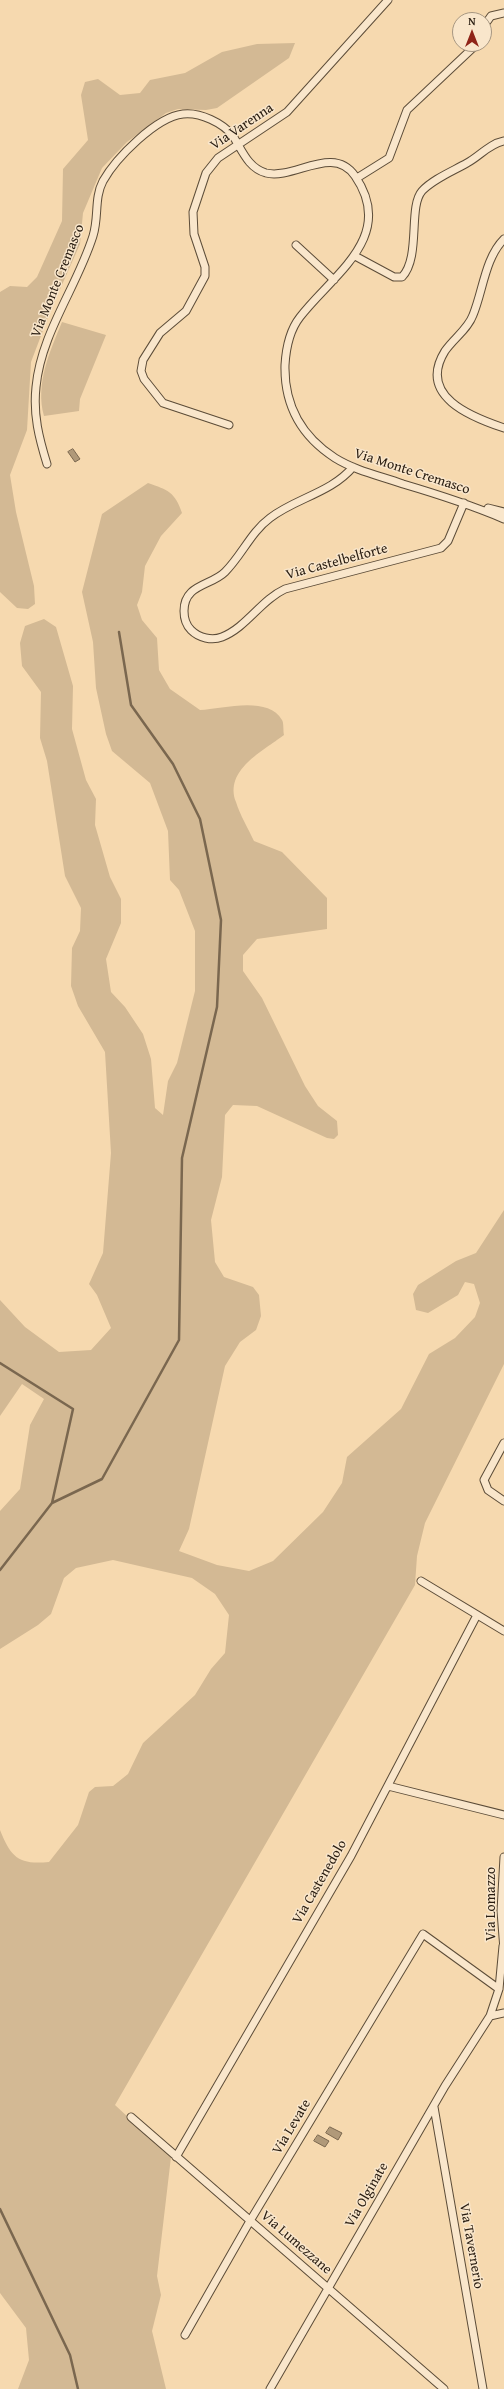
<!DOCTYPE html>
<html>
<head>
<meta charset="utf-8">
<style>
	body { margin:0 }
	#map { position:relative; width:504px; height:2389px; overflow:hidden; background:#f6d9af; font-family:"Gentium Book Plus",serif }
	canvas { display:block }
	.north { position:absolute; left:452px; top:12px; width:40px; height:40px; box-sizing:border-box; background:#f9e6cb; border:1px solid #a69681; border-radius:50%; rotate:0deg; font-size:11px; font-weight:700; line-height:16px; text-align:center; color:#291d11 }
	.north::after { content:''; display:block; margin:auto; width:14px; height:18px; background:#8f2418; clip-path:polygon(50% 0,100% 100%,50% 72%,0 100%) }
</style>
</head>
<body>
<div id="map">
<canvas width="504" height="2389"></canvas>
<div class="north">N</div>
</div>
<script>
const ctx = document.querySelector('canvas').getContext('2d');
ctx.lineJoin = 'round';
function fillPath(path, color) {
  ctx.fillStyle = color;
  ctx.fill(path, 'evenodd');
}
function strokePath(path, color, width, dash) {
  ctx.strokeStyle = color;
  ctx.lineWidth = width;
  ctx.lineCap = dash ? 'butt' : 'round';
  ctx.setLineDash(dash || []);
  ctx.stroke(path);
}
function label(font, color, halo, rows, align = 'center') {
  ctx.font = font + ' "Gentium Book Plus",serif';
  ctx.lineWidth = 3;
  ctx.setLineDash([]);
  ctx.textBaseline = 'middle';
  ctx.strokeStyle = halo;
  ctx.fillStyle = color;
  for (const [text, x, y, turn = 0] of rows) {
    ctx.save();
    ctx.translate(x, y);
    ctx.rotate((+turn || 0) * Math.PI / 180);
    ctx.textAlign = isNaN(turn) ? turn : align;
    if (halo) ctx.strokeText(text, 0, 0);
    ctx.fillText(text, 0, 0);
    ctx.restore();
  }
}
fillPath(new Path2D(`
	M 295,43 L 289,58 L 217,108 L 206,110 L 178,109 L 166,113 L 127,142 L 102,168 L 83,213 L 80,244 L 50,312 L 31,362 L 27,430 L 10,475 L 16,512 L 34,586 L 35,604 L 28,609 L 17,608 L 0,592 L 0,292 L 10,286 L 27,287 L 37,277 L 62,221 L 63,169 L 88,140 L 81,95 L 85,82 L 98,79 L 120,95 L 140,93 L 150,80 L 185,73 L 222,52 L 257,44 Z
	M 62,322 L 106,335 L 80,399 L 79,411 L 44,416 C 35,384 50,351 62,322 Z
	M 148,483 C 168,490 175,492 182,513 L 161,536 L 145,566 L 142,592 L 137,605 L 142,620 L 157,638 L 159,670 L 170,689 L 200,710 C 222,709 268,695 282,720 C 284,723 283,731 284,735 C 263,751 224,770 236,802 C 240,815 248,828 254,841 L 282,852 L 327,898 L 327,929 L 257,939 L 243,955 L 243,971 L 262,998 L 305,1086 L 318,1106 L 337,1121 L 338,1135 L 334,1139 L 327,1138 L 257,1106 L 233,1105 L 225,1115 L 222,1177 L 211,1220 L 215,1262 L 224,1277 L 253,1287 L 259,1295 L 261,1316 L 256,1330 L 240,1342 L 225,1366 L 189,1529 L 179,1551 L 217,1565 L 249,1571 L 273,1561 L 323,1512 L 342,1483 L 347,1457 L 401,1409 L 429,1354 L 455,1338 L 475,1317 L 480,1303 L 474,1284 L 465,1282 L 458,1295 L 428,1313 L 416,1310 L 413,1294 L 418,1285 L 456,1261 L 476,1253 L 504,1210 L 504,1364 L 425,1523 L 417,1556 L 415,1585 L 115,2105 L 171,2157 L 157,2276 L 161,2295 L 152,2331 L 166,2389 L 18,2389 L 29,2360 L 26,2328 L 0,2293 L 0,1830 C 11,1857 18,1865 49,1862 L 78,1825 L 89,1792 L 95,1787 L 113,1786 L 128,1774 L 143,1743 L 195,1695 L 211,1669 L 225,1653 L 229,1615 L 215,1594 L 192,1578 L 113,1560 L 76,1568 L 64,1578 L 51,1614 L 38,1625 L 0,1649 L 0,1511 L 20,1489 L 30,1425 L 44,1399 L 22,1384 L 0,1416 L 0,1300 L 25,1327 L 59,1352 L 91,1350 L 111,1328 L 97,1295 L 89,1284 L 103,1253 L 111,1153 L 105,1052 L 78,1006 L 71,986 L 72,948 L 80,931 L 81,908 L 65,876 L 47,761 L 40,738 L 41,692 L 22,666 L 20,643 L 25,626 L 44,619 L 56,627 L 73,686 L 72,729 L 86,780 L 96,799 L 95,825 L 110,877 L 121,899 L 121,923 L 106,959 L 111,992 L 125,1007 L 143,1034 L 151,1059 L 155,1108 L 163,1115 L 168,1081 L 177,1063 L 195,991 L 195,931 L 179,890 L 170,880 L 168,831 L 150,783 L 112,751 L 106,734 L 96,688 L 93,642 L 82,592 L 102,514 Z`), '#d3b994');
const water = new Path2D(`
	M 73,449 L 80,459 L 75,462 L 68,452 Z
	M 330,2127 L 342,2133 L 338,2140 L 326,2133 Z
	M 318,2135 L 329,2141 L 325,2147 L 314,2141 Z`);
fillPath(water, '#b09979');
strokePath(water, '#7a674f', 1);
strokePath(new Path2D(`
	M 0,1363 L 73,1409 L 52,1503 L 0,1570
	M 52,1503 L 102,1479 L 179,1340 L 182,1158 L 217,1007 L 221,920 L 200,819 L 173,764 L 131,705 L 119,632
	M 0,2209 L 70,2355 L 78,2389`), '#7a674f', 2.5);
const minor = new Path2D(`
	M 484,26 L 491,16 L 504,13
	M 357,178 L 389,158 L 407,110 L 477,44
	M 504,239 C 485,258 483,291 473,315 C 468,329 454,338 445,351 C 417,396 471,417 504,428
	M 296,245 L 334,280
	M 355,256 L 394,277 L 402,277 C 421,257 408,207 422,191 C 433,179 453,171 467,163 C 480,156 489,144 504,141
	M 229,425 L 163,403 L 144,379 L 141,371 L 143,360 L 160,333 L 186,311 L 205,276 L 205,267 L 194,234 L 193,212 L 206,173 L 218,158 L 287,112 L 388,0
	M 47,464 C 39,438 33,415 36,387 C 41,333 77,287 93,236 C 99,217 94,198 103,181 C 116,158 156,117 183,114 C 200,112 223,123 233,136 C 242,150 248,168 266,173 C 294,180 333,144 355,176 C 397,237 332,275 300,317 C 289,331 286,348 285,365 C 284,406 301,436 335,458 C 356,471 381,476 403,484 C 437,494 471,505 504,519
	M 353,467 C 331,493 296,498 270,518 C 251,532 242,555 225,572 C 211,586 184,584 184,611 C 184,618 186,625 191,630 C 199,638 212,641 222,637 C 247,627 261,600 285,589 L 441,548 L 448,541 L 464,503
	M 488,508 L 504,512
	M 504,1443 L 484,1480 L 488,1490 L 504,1501
	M 421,1581 L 504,1631
	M 388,1786 L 504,1815
	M 504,1857 L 501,1911 L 504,1950
	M 490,2016 L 499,1989 L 503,1946
	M 434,2107 L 483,2389
	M 131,2117 L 444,2389
	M 176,2157 L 351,1856 L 477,1615
	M 185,2335 L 250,2221 L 423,1934 L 499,1989
	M 270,2389 L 445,2086 L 490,2016 L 504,2013`);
strokePath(minor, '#5c4c38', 9);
strokePath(minor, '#f9e6cb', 7);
label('14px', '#291d11', '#f9e6cb', [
	["Via Varenna",242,127,-34],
	["Via Monte Cremasco",58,281,-68],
	["Via Monte Cremasco",412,472,18],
	["Via Castelbelforte",337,562,-15],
	["Via Castenedolo",320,1882,-60],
	["Via Lomazzo",491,1904,-90],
	["Via Levate",292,2127,-59],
	["Via Olginate",367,2195,-60],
	["Via Lumezzane",296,2243,41],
	["Via Tavernerio",471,2246,80]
]);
</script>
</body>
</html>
